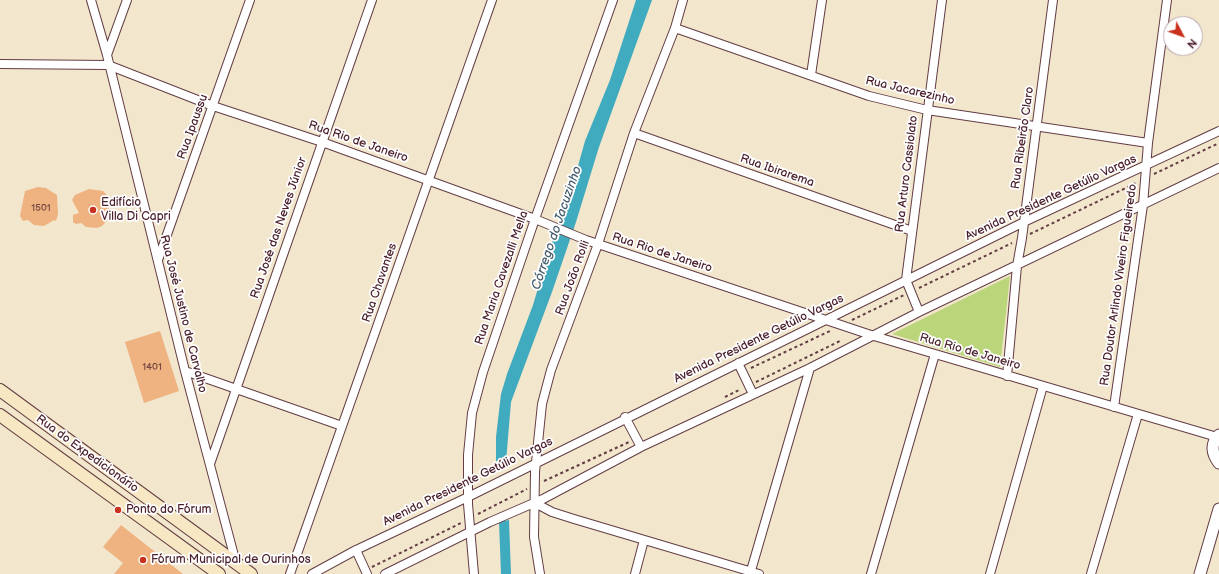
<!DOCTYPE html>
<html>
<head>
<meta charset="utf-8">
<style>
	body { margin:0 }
	#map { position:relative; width:1219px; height:574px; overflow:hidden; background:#f2e6cd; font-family:"Balsamiq Sans",sans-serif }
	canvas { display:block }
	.north { position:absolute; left:1163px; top:16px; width:40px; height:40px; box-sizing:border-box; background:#fff; border:1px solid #b7a5aa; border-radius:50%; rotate:131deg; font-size:11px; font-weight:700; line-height:16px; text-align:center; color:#4a1f2b }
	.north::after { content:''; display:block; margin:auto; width:14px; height:18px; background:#c8321e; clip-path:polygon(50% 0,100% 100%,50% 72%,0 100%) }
</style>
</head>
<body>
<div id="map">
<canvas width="1219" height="574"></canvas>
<div class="north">N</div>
</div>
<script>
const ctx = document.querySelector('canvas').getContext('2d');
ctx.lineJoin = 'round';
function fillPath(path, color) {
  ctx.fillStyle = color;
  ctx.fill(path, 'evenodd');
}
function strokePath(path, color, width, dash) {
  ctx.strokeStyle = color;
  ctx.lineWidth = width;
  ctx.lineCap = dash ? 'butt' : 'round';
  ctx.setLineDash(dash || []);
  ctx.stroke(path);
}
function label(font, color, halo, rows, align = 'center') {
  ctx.font = font + ' "Balsamiq Sans",sans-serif';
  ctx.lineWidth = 3.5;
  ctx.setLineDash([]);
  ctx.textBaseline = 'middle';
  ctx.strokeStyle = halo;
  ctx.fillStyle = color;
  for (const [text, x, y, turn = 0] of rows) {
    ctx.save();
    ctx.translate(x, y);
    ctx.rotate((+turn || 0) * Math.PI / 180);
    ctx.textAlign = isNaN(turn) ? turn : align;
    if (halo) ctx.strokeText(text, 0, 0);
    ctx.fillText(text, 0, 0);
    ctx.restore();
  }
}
fillPath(new Path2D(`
	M 1010,276 L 1000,367 L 892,334 Z`), '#bbd57a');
fillPath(new Path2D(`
	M 636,0 L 652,0 L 599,147 L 576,222 L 552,292 L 511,402 L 506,462 L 496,461 L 496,437 L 501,394 L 507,374 L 533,305 L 550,248 L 569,198 L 585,141 L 610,80 Z
	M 509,520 L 511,574 L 501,574 L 499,522 Z`), '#40abbf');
fillPath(new Path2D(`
	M 38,187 L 46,188 L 57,195 L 58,214 L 56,221 L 54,220 L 44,226 L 34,225 L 28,220 L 23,221 L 20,216 L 25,191 Z
	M 89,189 L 103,191 L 109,197 L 111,203 L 108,205 L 110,212 L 109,218 L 102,226 L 97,228 L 86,227 L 81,223 L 76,224 L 73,222 L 73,215 L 79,213 L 72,200 L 75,195 Z
	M 160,331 L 179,391 L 144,403 L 125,342 Z
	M 121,525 L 183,574 L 114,574 L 123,563 L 103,547 Z`), '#eeb380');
const minor = new Path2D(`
	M 91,0 L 107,55 L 185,371 L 236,563
	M 675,28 L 869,96 L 927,110 L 1148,143
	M 107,55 L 127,0
	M 0,64 L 108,65 L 213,106 L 322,142 L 535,219 L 586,240 L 874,336 L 1217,437
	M 811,75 L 822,0
	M 634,133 L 912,231
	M 158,260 L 250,0
	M 919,312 L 906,280 L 942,0
	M 738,363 L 753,394
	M 185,371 L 342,426
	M 1007,376 L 1017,266 L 1022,238 L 1053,0
	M 1114,407 L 1143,205 L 1148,143 L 1167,0
	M 625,417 L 641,447
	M 210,464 L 372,0
	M 535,503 L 552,512 L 574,519 L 759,574
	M 356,550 L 367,574
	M 290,574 L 492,0
	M 312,574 L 356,550 L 468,497 L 1024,222 L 1219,131
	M 385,574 L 490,522 L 543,499 L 641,447 L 810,368 L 919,312 L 1219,168
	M 474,574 L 468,504 L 468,455 L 472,413 L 483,372 L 535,219 L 613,0
	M 540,574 L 534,537 L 535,472 L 542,404 L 551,370 L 598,244 L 634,133 L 675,28 L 683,0
	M 635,574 L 644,540
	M 750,574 L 810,368
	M 871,574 L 935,354
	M 990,574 L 1043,386
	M 1091,574 L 1138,414`);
const tertiary = new Path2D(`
	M 1219,435 C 1210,444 1212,454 1219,463
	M 1200,574 L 1219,509`);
const secondary = new Path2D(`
	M 0,390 L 251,574
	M 0,415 L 219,574`);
strokePath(minor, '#633d43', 10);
strokePath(tertiary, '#633d43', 13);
strokePath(secondary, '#633d43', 14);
strokePath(new Path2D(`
	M 1154,174 L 1219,143
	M 1030,234 L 1136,183
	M 919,288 L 1012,243
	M 852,320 L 904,295
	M 751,368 L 830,331
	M 756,382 L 840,341
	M 725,397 L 741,389
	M 544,481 L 629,442
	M 478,514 L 527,489
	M 372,567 L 461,523`), '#633d43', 2, [3, 3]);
strokePath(minor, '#fff', 8);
strokePath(tertiary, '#fff', 11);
strokePath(secondary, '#f7e8c3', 12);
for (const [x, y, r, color] of [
	[93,210,4,"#c8321e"],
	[118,510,4,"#c8321e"],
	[143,560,4,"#c8321e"]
]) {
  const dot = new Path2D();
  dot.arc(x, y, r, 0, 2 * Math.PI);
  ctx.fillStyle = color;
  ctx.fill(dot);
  strokePath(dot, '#fff', 1.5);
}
label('10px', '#734440', null, [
	["1501",41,208],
	["1401",152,367]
]);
label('12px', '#4a1f2b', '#fff', [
	["Rua Jacarezinho",910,91,13],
	["Rua Ipaussu",193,127,-70],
	["Rua Ribeirão Claro",1023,138,-82],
	["Rua Rio de Janeiro",358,142,19],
	["Rua Ibirarema",777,171,19],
	["Rua Arturo Cassiolato",907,174,-83],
	["Avenida Presidente Getúlio Vargas",1051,198,-25],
	["Rua José das Neves Júnior",279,228,-71],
	["Rua Rio de Janeiro",662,253,18],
	["Rua Maria Cavezalli Mella",502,278,-71],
	["Rua João Rolli",573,278,-70],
	["Rua Chavantes",380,283,-71],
	["Rua Doutor Arlindo Viveiro Figueiredo",1119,285,-82],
	["Rua José Justino de Carvalho",183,314,76],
	["Avenida Presidente Getúlio Vargas",759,339,-26],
	["Rua Rio de Janeiro",970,352,16],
	["Rua do Expedicionário",87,454,36],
	["Avenida Presidente Getúlio Vargas",468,482,-26]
]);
label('12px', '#4a1f2b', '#fff', [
	["Edifício",101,203],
	["Villa Di Capri",101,217],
	["Ponto do Fórum",126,510],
	["Fórum Municipal de Ourinhos",151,560]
], 'left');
label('italic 13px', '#465e6e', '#fff', [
	["Córrego do Jacuzinho",557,228,-71]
]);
</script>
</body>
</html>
